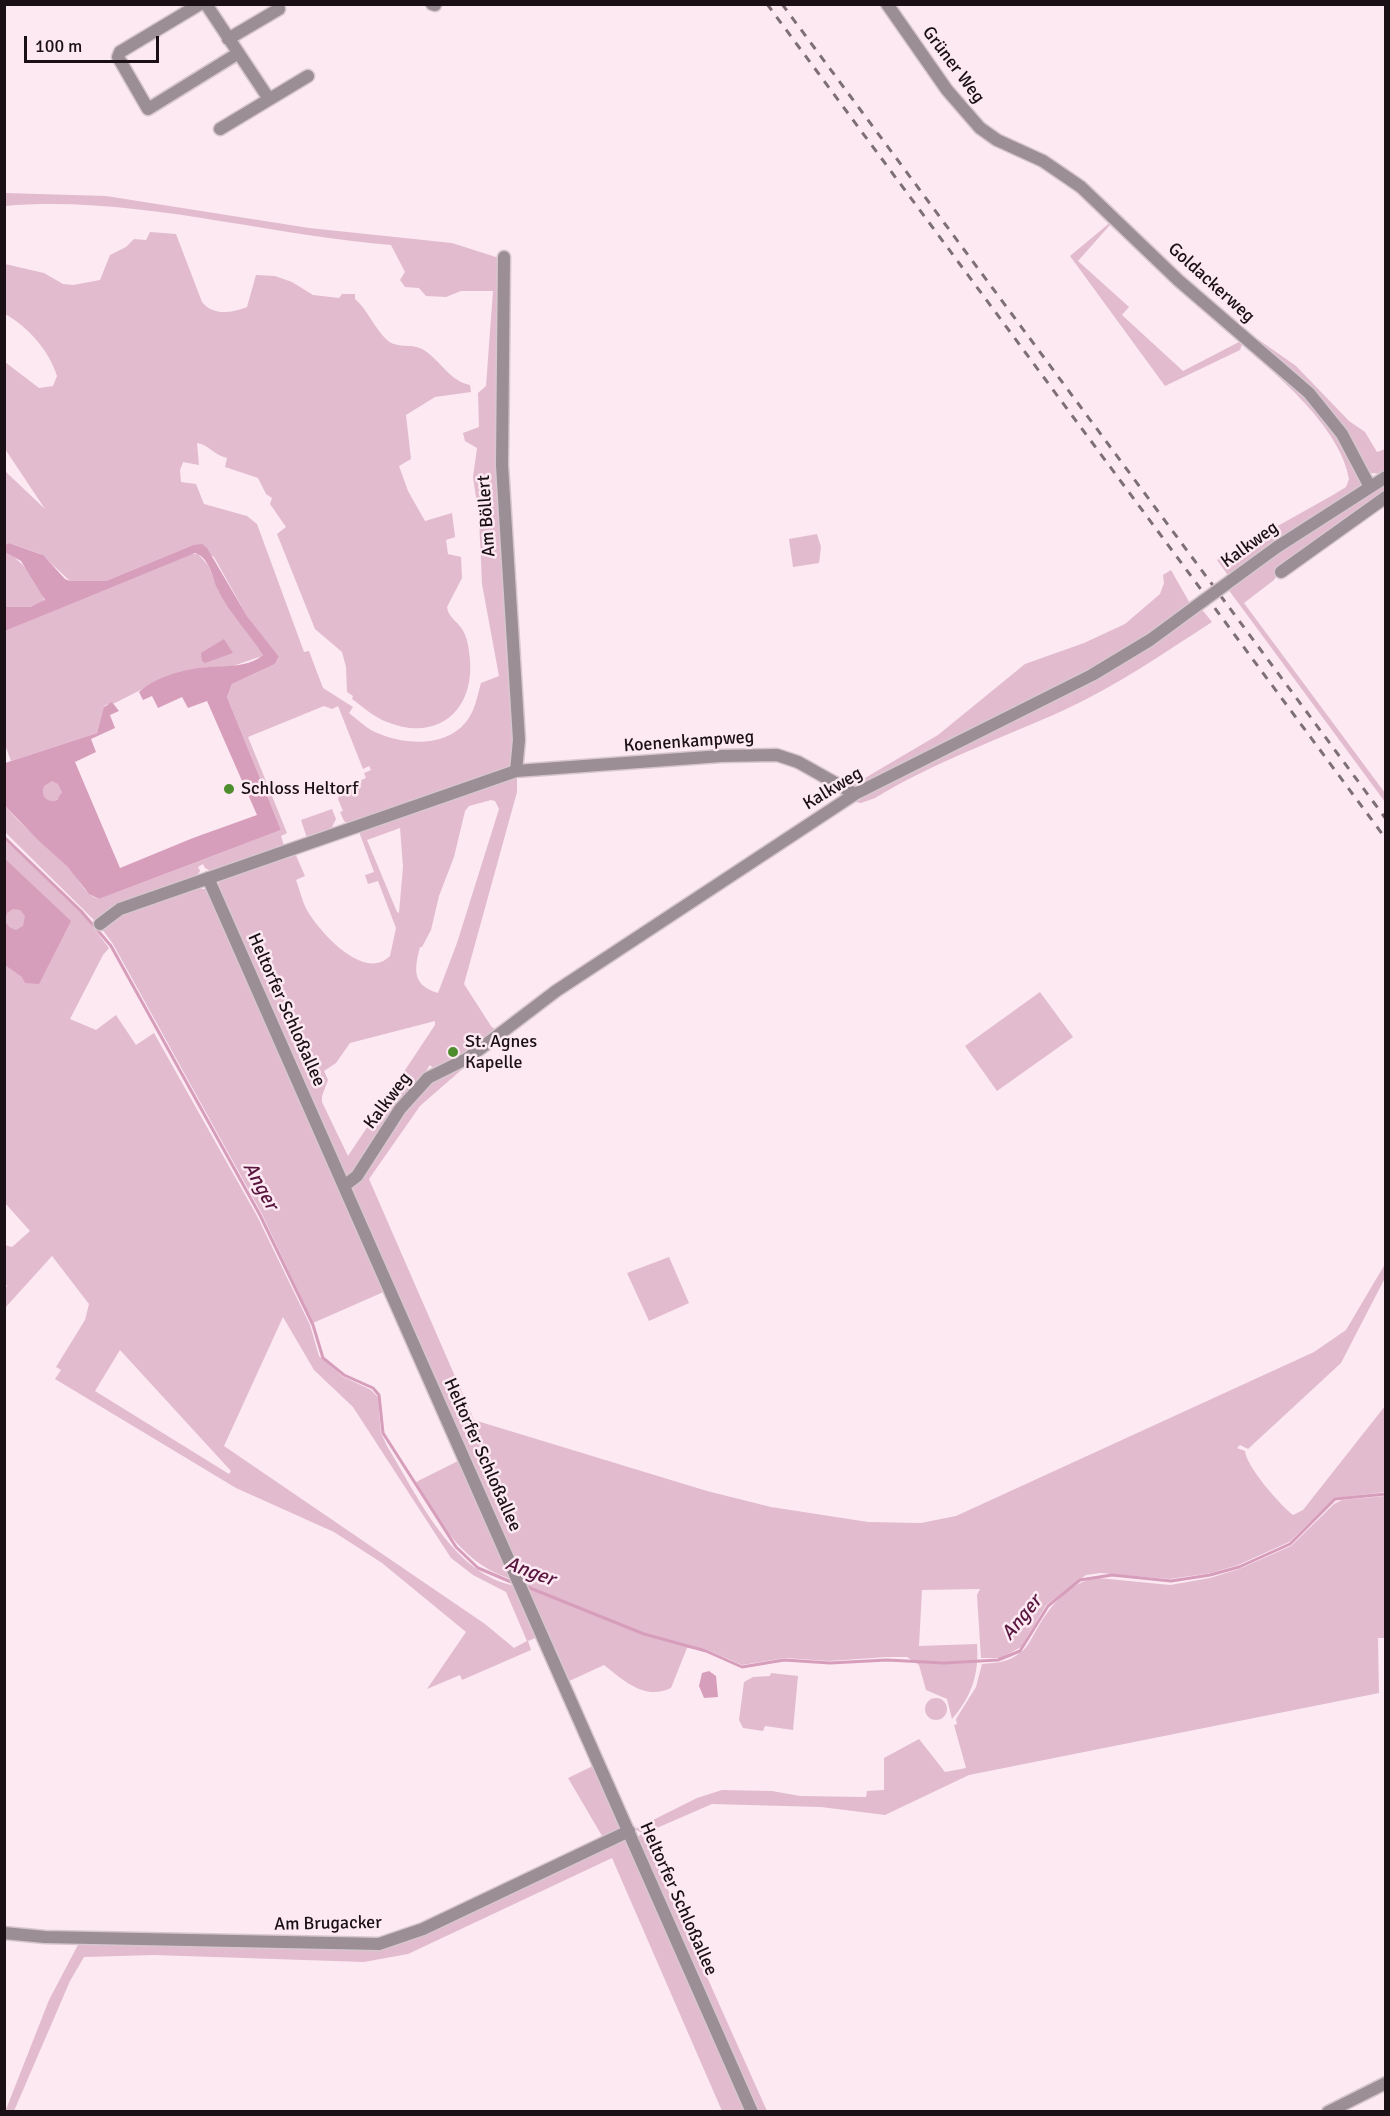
<!DOCTYPE html>
<html>
<head>
<meta charset="utf-8">
<style>
	body { margin:0 }
	#map { position:relative; width:1390px; height:2116px; overflow:hidden; background:#fce9f2; font-family:Signika,sans-serif }
	canvas { display:block }
	.frame { position:absolute; inset:0; border:6px solid #1a1015; pointer-events:none }
	.scale { position:absolute; left:24px; top:36px; width:135px; height:27px; box-sizing:border-box; border:3px solid #1a1015; border-top:0; padding-left:8px; font-size:18px; line-height:21px; white-space:nowrap; color:#1a1015; -webkit-text-stroke:4px #fce9f2; paint-order:stroke }
</style>
</head>
<body>
<div id="map">
<canvas width="1390" height="2116"></canvas>
<div class="frame"></div>
<div class="scale">100 m</div>
</div>
<script>
const ctx = document.querySelector('canvas').getContext('2d');
ctx.lineJoin = 'round';
function fillPath(path, color) {
  ctx.fillStyle = color;
  ctx.fill(path, 'evenodd');
}
function strokePath(path, color, width, dash) {
  ctx.strokeStyle = color;
  ctx.lineWidth = width;
  ctx.lineCap = dash ? 'butt' : 'round';
  ctx.setLineDash(dash || []);
  ctx.stroke(path);
}
function label(font, color, halo, rows, align = 'center') {
  ctx.font = font + ' Signika,sans-serif';
  ctx.lineWidth = 5;
  ctx.setLineDash([]);
  ctx.textBaseline = 'middle';
  ctx.strokeStyle = halo;
  ctx.fillStyle = color;
  for (const [text, x, y, turn = 0] of rows) {
    ctx.save();
    ctx.translate(x, y);
    ctx.rotate((+turn || 0) * Math.PI / 180);
    ctx.textAlign = isNaN(turn) ? turn : align;
    if (halo) ctx.strokeText(text, 0, 0);
    ctx.fillText(text, 0, 0);
    ctx.restore();
  }
}
fillPath(new Path2D(`
	M 5,193 L 106,196 L 309,228 L 452,243 L 499,258 L 500,442 L 518,741 L 512,769 L 351,826 L 344,821 L 340,812 L 343,811 L 338,799 L 341,788 L 366,778 L 364,773 L 371,770 L 369,766 L 363,769 L 338,706 L 332,709 L 324,706 L 248,737 L 287,833 L 281,836 L 285,849 L 211,871 L 205,868 L 203,864 L 198,867 L 200,871 L 197,876 L 97,923 L 5,832 L 4,804 C 23,830 53,847 71,870 C 79,880 86,896 99,899 L 281,830 L 227,697 L 232,684 L 275,664 L 279,658 L 247,616 L 214,557 L 193,545 L 106,581 L 70,581 L 41,554 L 9,543 L 5,545 L 5,471 L 45,509 L 5,449 L 5,362 L 39,388 L 53,386 L 57,376 C 49,350 28,327 5,314 L 5,264 L 44,273 L 63,284 L 73,285 L 100,280 L 110,255 L 126,247 L 134,239 L 146,240 L 150,232 L 176,234 L 202,302 C 213,316 232,313 247,307 L 256,275 L 275,276 L 292,282 L 313,295 L 339,298 L 342,294 L 355,294 L 355,299 C 368,310 374,328 387,340 C 397,349 410,343 422,349 C 440,359 449,381 470,385 L 471,392 L 435,397 L 406,415 L 411,459 L 399,466 L 408,491 L 425,521 L 452,513 L 455,537 L 446,540 L 448,554 L 461,557 L 462,578 L 447,607 C 448,617 457,621 462,629 C 468,638 469,650 470,660 C 474,713 435,742 387,722 C 374,717 363,707 352,699 L 353,696 L 347,692 L 346,667 L 342,652 L 315,629 L 277,534 L 286,527 L 270,504 L 272,498 L 266,494 L 258,478 L 225,467 L 227,458 C 214,455 209,445 197,443 L 199,465 L 183,462 L 180,470 L 181,482 L 196,484 L 204,504 L 247,516 L 257,524 L 304,652 L 309,651 L 323,688 L 353,707 L 349,713 C 357,719 366,728 375,732 C 403,745 445,748 466,722 C 475,711 477,697 481,683 L 499,676 L 482,584 L 479,518 L 473,477 L 477,448 L 465,441 L 463,433 L 479,427 L 478,393 L 486,386 L 493,291 L 461,291 L 446,297 L 426,296 L 419,288 L 405,287 L 400,280 L 405,272 L 391,245 C 262,235 135,195 5,206 Z
	M 1112,221 L 1243,342 L 1240,350 L 1165,386 L 1070,256 ZM 1110,225 L 1239,342 L 1183,371 L 1122,315 L 1129,307 L 1078,261 Z
	M 1244,334 L 1252,335 L 1296,366 L 1349,421 L 1365,432 L 1377,452 L 1385,449 L 1385,474 L 1369,473 L 1344,434 Z
	M 1251,348 L 1318,405 L 1361,478 L 1360,488 L 1230,578 L 1217,560 L 1333,495 L 1346,487 L 1349,479 C 1341,430 1283,380 1247,349 Z
	M 1385,480 L 1385,495 L 1280,571 L 1274,580 L 1244,603 L 1385,793 L 1385,802 L 1228,589 L 1278,549 Z
	M 817,534 L 821,547 L 819,563 L 793,567 L 789,539 Z
	M 4,551 C 19,557 44,586 44,602 L 26,608 L 5,607 Z
	M 189,554 L 198,554 L 208,565 L 219,591 L 233,614 L 263,653 L 262,656 L 230,667 L 207,667 L 184,671 L 164,678 L 115,703 L 105,705 L 97,733 L 11,761 L 5,745 L 5,631 Z
	M 1171,570 L 1192,607 L 1148,639 L 863,788 L 848,788 L 938,735 L 1025,664 L 1084,643 L 1125,624 L 1160,594 L 1164,583 L 1163,575 Z
	M 1200,607 L 1212,622 C 1164,653 1115,687 1062,711 C 1000,739 934,762 875,798 L 861,803 L 856,802 L 856,798 L 1090,678 Z
	M 517,775 L 517,792 L 464,984 L 491,1026 L 498,1032 L 436,1071 L 430,1065 L 355,1174 L 346,1178 L 215,888 L 219,883 L 219,878 L 294,851 L 305,876 L 296,880 C 300,890 302,902 308,912 C 321,933 364,982 390,956 L 396,928 L 378,881 L 368,884 L 365,875 L 374,872 L 358,829 ZM 491,800 L 495,801 L 499,809 L 457,943 L 438,993 C 412,985 414,970 420,947 L 422,947 L 431,930 L 439,896 L 454,857 L 465,811 L 469,806 ZM 400,828 L 403,867 L 399,913 L 397,912 L 367,840 ZM 435,1021 L 435,1025 L 348,1156 L 322,1102 L 322,1096 L 328,1080 L 324,1071 L 336,1063 L 350,1043 Z
	M42 791a10 10 0 1 1 20 0a10 10 0 1 1-20 0Z
	M 332,809 L 336,819 L 330,831 L 308,841 L 301,820 Z
	M 4,839 L 81,912 L 109,948 L 103,955 L 70,1019 L 96,1030 L 116,1015 L 136,1045 L 154,1033 L 257,1216 L 310,1325 L 319,1356 L 342,1376 L 371,1390 L 378,1397 L 381,1433 L 387,1446 C 417,1495 454,1577 517,1586 L 540,1636 L 528,1641 L 531,1650 L 462,1680 L 460,1675 L 427,1689 L 466,1632 L 382,1563 L 334,1532 L 236,1488 L 55,1379 L 61,1370 L 56,1367 L 85,1320 L 89,1304 L 52,1256 L 5,1308 L 5,1289 L 7,1286 L 5,1283 L 5,1245 L 12,1247 L 30,1231 L 5,1203 ZM 283,1317 L 314,1370 L 353,1407 L 451,1558 L 473,1575 L 506,1592 L 527,1641 L 514,1648 L 485,1624 L 224,1446 ZM 120,1350 L 231,1471 L 229,1474 L 95,1391 Z
	M 198,885 L 202,889 L 210,889 L 388,1290 L 313,1323 L 262,1214 L 113,944 L 101,928 L 108,919 Z
	M 1040,992 L 1073,1037 L 997,1091 L 965,1046 Z
	M 467,1065 L 420,1106 L 369,1179 L 474,1420 L 707,1491 L 771,1507 L 868,1522 L 921,1523 L 956,1516 L 1314,1352 L 1346,1330 L 1385,1264 L 1385,1278 L 1341,1363 L 1248,1449 L 1240,1445 L 1237,1448 L 1245,1451 C 1246,1466 1280,1505 1293,1515 L 1303,1510 L 1385,1406 L 1385,1492 L 1335,1498 L 1289,1542 L 1238,1565 L 1211,1573 L 1170,1579 L 1100,1573 L 1086,1575 L 1046,1605 L 1021,1647 L 1001,1658 L 981,1658 L 977,1595 L 980,1589 L 922,1590 L 919,1646 L 977,1644 C 979,1674 972,1696 952,1719 L 947,1699 L 926,1690 L 919,1665 L 907,1657 L 887,1657 L 829,1661 L 785,1658 L 742,1665 L 705,1649 L 687,1648 L 671,1688 C 645,1701 623,1680 604,1665 L 565,1683 L 351,1196 L 355,1180 L 421,1086 Z
	M 669,1257 L 689,1303 L 649,1321 L 627,1273 Z
	M 462,1459 L 515,1580 C 465,1567 440,1524 416,1482 Z
	M 1385,1496 L 1386,1638 L 1378,1638 L 1379,1693 L 969,1775 L 885,1815 L 821,1807 L 712,1804 L 643,1834 L 767,2111 L 755,2111 L 636,1839 L 642,1833 L 635,1829 L 697,1798 L 722,1790 L 772,1791 L 800,1796 L 866,1797 L 867,1791 L 884,1790 L 884,1758 L 919,1739 L 945,1772 L 966,1768 L 954,1725 L 957,1724 L 956,1719 L 976,1687 L 982,1664 C 996,1663 1010,1662 1021,1652 C 1028,1647 1032,1637 1037,1629 C 1050,1606 1070,1581 1098,1578 L 1170,1585 L 1210,1578 L 1239,1569 L 1291,1546 L 1334,1504 L 1342,1500 Z
	M 771,1673 L 798,1676 L 793,1730 L 765,1726 L 763,1731 L 743,1728 L 739,1720 L 744,1682 L 753,1677 L 770,1676 Z
	M925 1709a11 11 0 1 1 22 0a11 11 0 1 1-22 0Z
	M 597,1764 L 623,1830 L 605,1841 L 568,1778 Z
	M 617,1839 L 628,1840 L 750,2111 L 722,2111 L 612,1858 L 408,1954 L 364,1962 L 154,1955 L 84,1957 L 70,1981 L 14,2111 L 5,2112 L 49,2000 L 80,1941 L 380,1945 Z`), '#e2bbcf');
fillPath(new Path2D(`
	M 9,543 L 43,555 L 65,579 L 70,581 L 106,581 L 193,545 L 202,544 L 207,548 L 247,616 L 279,657 L 275,664 L 232,684 L 227,697 L 281,830 L 99,899 L 89,894 L 67,866 L 38,840 L 7,808 L 5,804 L 5,763 L 97,733 L 104,707 L 112,702 L 119,711 L 110,715 L 115,728 L 91,739 L 96,752 L 75,762 L 120,868 L 193,838 L 257,815 L 207,701 L 188,708 L 182,697 L 158,708 L 152,696 L 143,700 L 139,692 C 155,677 187,668 209,667 C 227,666 249,667 263,655 C 249,633 229,613 217,588 C 212,576 209,557 195,553 L 5,631 L 5,607 L 30,607 L 45,600 L 21,561 L 5,552 L 5,545 ZM 52,781 L 58,784 L 62,792 L 57,800 C 47,803 40,796 44,786 Z
	M 224,639 L 233,653 L 205,663 L 202,661 L 201,653 Z
	M 4,858 L 71,921 L 39,984 L 25,983 L 22,977 L 5,965 ZM 13,909 L 20,910 L 25,916 L 23,926 L 16,930 L 9,927 L 5,921 L 7,913 Z
	M 709,1671 L 716,1676 L 718,1697 L 704,1698 L 699,1686 L 702,1673 Z`), '#d79ebc');
strokePath(new Path2D(`
	M 4,837 L 81,911 L 111,946 L 260,1215 L 313,1325 L 323,1358 L 344,1375 L 373,1388 L 379,1395 L 383,1433 L 456,1547 L 478,1568 L 516,1584
	M 525,1586 L 644,1634 L 706,1651 L 742,1667 L 784,1660 L 830,1663 L 887,1660 L 944,1663 L 998,1660 L 1020,1651 L 1048,1606 L 1080,1580 L 1112,1575 L 1171,1581 L 1210,1575 L 1239,1567 L 1290,1544 L 1335,1499 L 1386,1494`), '#d79ebc', 3);
const minor = new Path2D(`
	M 200,4 L 120,52 L 118,57 L 148,109 L 237,54
	M 206,4 L 269,99
	M 432,4 L 435,5
	M 887,4 L 947,90 L 980,128 L 997,140 L 1043,161 L 1081,187 L 1178,280 L 1309,393 L 1342,434 L 1370,487
	M 228,39 L 279,9
	M 220,129 L 308,76
	M 504,257 L 502,465 L 519,740 L 516,771
	M 1281,572 L 1386,497
	M 1225,585 L 1277,547 L 1386,477
	M 208,878 L 752,2112
	M 100,924 L 120,909 L 516,771 L 721,756 L 777,755 L 798,762 L 855,794
	M 344,1186 L 357,1176 L 400,1109 L 428,1078 L 468,1058 L 556,991 L 855,794 L 1092,675 L 1150,640 L 1203,601
	M 4,1933 L 45,1937 L 379,1944 L 423,1929 L 629,1831
	M 1328,2112 L 1386,2083`);
strokePath(minor, '#d8c6cf', 15);
strokePath(minor, '#9b8e94', 12);
strokePath(new Path2D(`
	M 767,4 L 1386,839
	M 782,4 L 1386,819`), '#7d6f76', 3, [8, 8]);
const minorBridge = new Path2D(`
	M 1203,601 L 1225,585`);
strokePath(minorBridge, '#d8c6cf', 15, []);
strokePath(minorBridge, '#9b8e94', 12);
for (const [x, y, r, color] of [
	[229,789,6,"#4e8d2d"],
	[453,1052,6,"#4e8d2d"]
]) {
  const dot = new Path2D();
  dot.arc(x, y, r, 0, 2 * Math.PI);
  ctx.fillStyle = color;
  ctx.fill(dot);
  strokePath(dot, '#fce9f2', 2);
}
label('18px', '#1a1015', '#fce9f2', [
	["Grüner Weg",953,65,53],
	["Goldackerweg",1211,283,42],
	["Am Böllert",487,516,-94],
	["Kalkweg",1250,545,-36],
	["Koenenkampweg",689,742,-4],
	["Kalkweg",833,789,-31],
	["Heltorfer Schloßallee",286,1010,66],
	["Kalkweg",388,1101,-53],
	["Heltorfer Schloßallee",482,1455,66],
	["Heltorfer Schloßallee",678,1899,66],
	["Am Brugacker",328,1924,-1]
]);
label('18px', '#1a1015', '#fce9f2', [
	["Schloss Heltorf",241,789],
	["St. Agnes",465,1042],
	["Kapelle",465,1063]
], 'left');
label('italic 20px', '#58153e', '#fce9f2', [
	["Anger",260,1186,61],
	["Anger",530,1572,20],
	["Anger",1022,1618,-51]
]);
</script>
</body>
</html>
